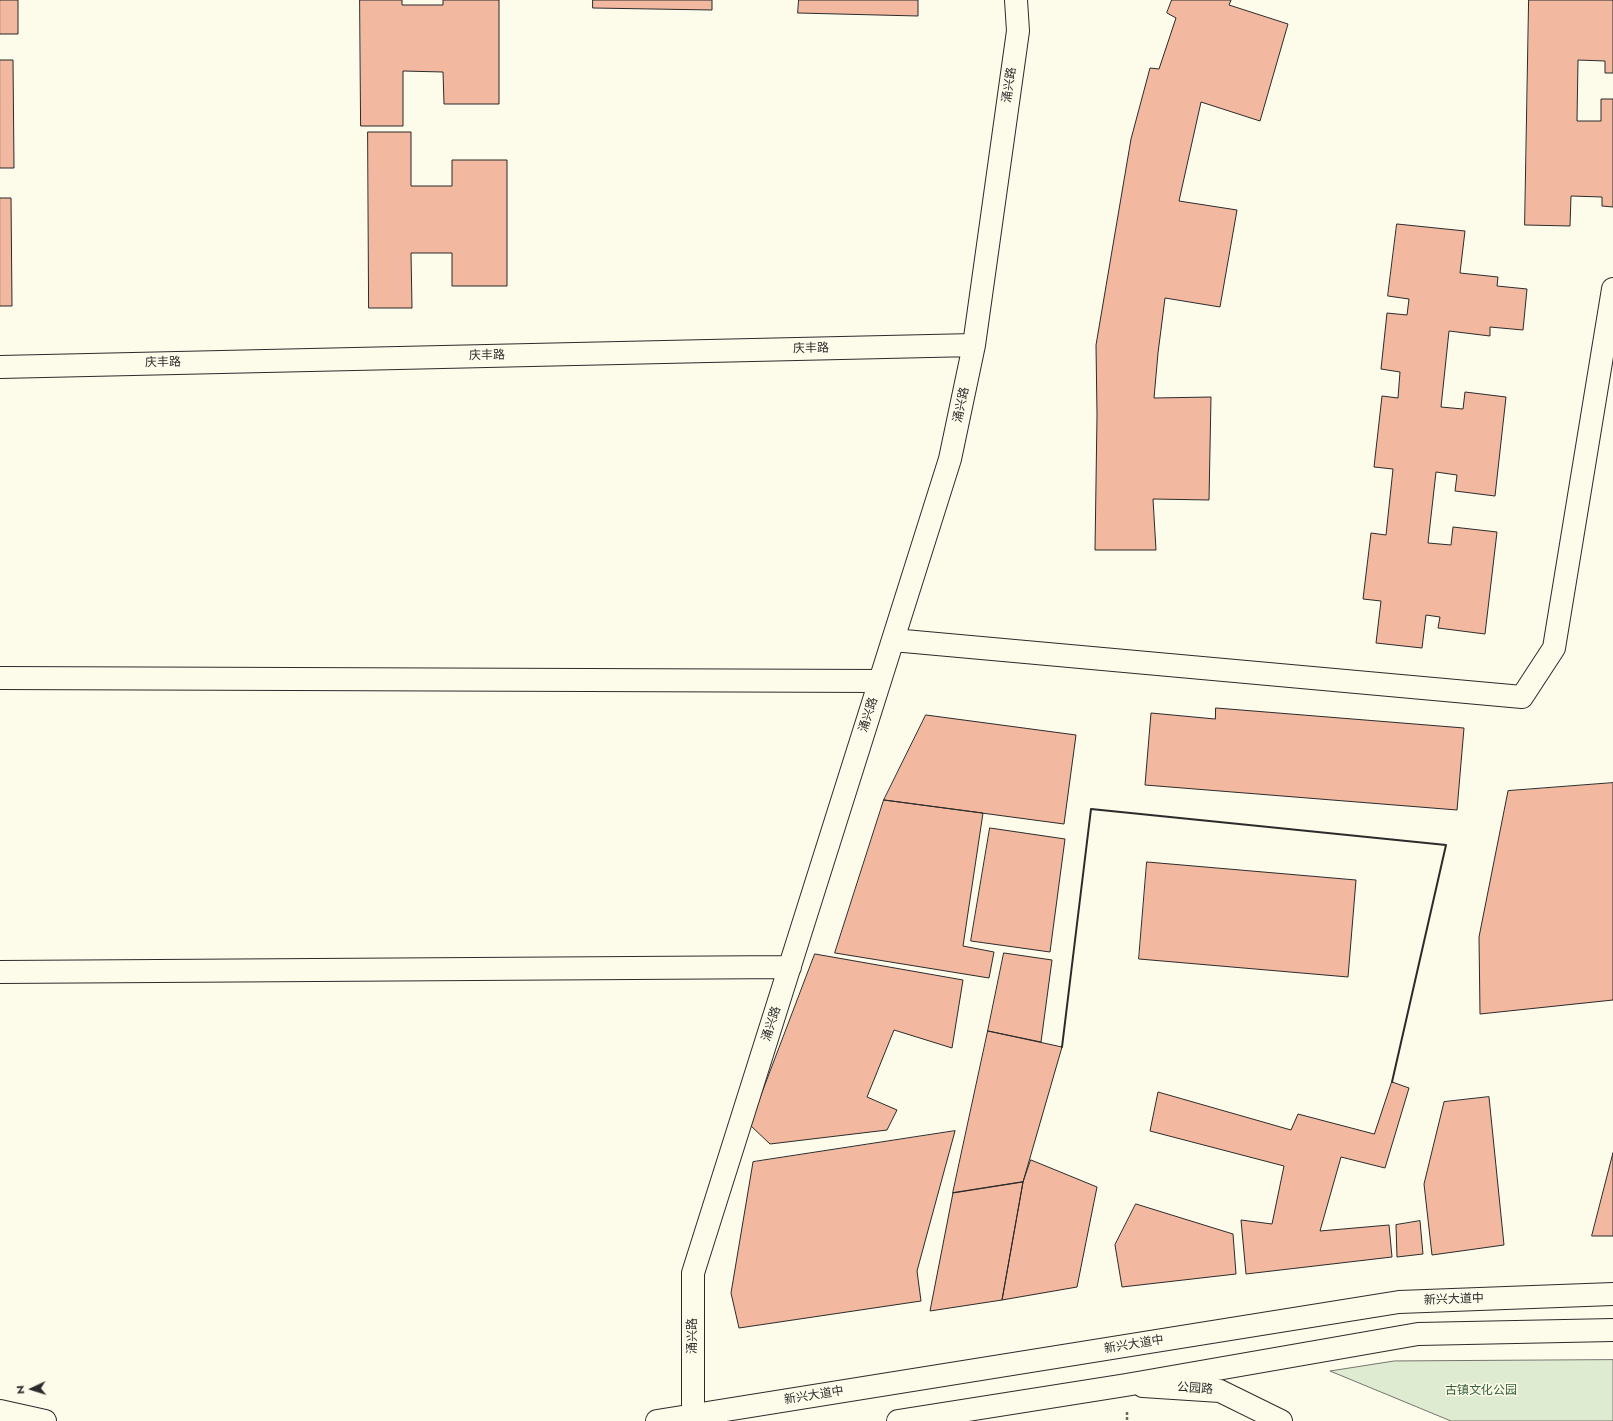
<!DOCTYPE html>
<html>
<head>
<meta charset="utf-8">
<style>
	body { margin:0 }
	#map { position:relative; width:1613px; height:1421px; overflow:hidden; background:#fdfbea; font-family:Jost,sans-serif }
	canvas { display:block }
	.north { position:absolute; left:12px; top:1369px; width:40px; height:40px; -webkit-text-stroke:3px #fdfbea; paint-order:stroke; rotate:266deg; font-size:11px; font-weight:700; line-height:16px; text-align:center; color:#2b2b2b }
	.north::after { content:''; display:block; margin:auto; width:14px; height:18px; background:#2b2b2b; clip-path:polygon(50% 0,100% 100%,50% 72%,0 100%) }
</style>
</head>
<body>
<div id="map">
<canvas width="1613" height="1421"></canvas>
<div class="north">N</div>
</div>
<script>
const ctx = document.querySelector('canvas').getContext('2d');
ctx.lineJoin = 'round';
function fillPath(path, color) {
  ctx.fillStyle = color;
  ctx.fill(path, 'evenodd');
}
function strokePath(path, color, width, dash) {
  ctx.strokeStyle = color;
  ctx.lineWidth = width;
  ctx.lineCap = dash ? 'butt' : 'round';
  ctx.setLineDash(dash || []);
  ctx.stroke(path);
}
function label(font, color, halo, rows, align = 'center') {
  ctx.font = font + ' Jost,"Noto Sans SC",sans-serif';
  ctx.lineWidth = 3;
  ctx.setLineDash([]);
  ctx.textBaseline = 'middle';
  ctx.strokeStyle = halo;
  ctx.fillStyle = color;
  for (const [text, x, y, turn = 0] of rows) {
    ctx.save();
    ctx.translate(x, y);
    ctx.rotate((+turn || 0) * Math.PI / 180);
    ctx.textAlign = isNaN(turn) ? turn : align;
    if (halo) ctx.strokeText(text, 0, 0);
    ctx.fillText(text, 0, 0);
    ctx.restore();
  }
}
const green = new Path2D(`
	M 1613,1360 L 1613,1421 L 1451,1421 L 1330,1371 L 1394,1361 Z`);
fillPath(green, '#deebd1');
strokePath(green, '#74746e', 1);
const building = new Path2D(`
	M 0,0 L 18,0 L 18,34 L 0,34 Z
	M 360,0 L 402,0 L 402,5 L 443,5 L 443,0 L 499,0 L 499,104 L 444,104 L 443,72 L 403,71 L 403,126 L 361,126 Z
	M 593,0 L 712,0 L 712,10 L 593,8 Z
	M 799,0 L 918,0 L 918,16 L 798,13 Z
	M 1172,0 L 1231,0 L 1229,5 L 1288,24 L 1260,121 L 1201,102 L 1179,201 L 1237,210 L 1220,307 L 1165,298 L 1158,353 L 1154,398 L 1211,397 L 1209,500 L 1153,499 L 1156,550 L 1095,550 L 1097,415 L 1096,345 L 1131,139 L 1150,68 L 1159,69 L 1176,18 L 1167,13 Z
	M 1529,0 L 1613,0 L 1613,73 L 1605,73 L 1605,61 L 1578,60 L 1577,121 L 1601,121 L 1601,99 L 1613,99 L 1613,207 L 1602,206 L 1602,197 L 1571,196 L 1570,226 L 1525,225 Z
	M 0,60 L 13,60 L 14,168 L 0,168 Z
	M 368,132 L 411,132 L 411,186 L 452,186 L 452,160 L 507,160 L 507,286 L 452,286 L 452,253 L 411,253 L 412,308 L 369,308 Z
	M 0,198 L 11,198 L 12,306 L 0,306 Z
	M 1397,224 L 1465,231 L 1460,273 L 1498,277 L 1497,286 L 1527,289 L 1523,330 L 1490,327 L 1490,336 L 1449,331 L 1441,407 L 1463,409 L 1465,392 L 1506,397 L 1495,496 L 1455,491 L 1457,475 L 1436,472 L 1428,543 L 1451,545 L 1453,527 L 1497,532 L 1485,634 L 1438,628 L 1440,617 L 1426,615 L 1422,648 L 1376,643 L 1381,601 L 1363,599 L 1371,533 L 1386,535 L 1393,469 L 1374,467 L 1382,396 L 1398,398 L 1400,372 L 1381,369 L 1387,313 L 1407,315 L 1409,299 L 1388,296 Z
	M 1216,708 L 1464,728 L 1457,810 L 1145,785 L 1151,713 L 1215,719 Z
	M 926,715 L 1076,735 L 1064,824 L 884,800 Z
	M 1613,783 L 1613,1000 L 1480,1014 L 1479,937 L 1508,791 Z
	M 884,800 L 983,813 L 963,946 L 994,952 L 989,978 L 835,953 Z
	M 990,828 L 1065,839 L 1050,952 L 971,941 Z
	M 1147,862 L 1356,880 L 1348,977 L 1139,959 Z
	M 1004,953 L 1052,960 L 1041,1042 L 988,1031 Z
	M 815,954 L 963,980 L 952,1048 L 894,1030 L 867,1097 L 897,1110 L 887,1130 L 770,1144 L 750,1125 Z
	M 988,1031 L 1062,1047 L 1023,1182 L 953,1193 Z
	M 1392,1082 L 1409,1088 L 1385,1168 L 1341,1157 L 1320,1231 L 1389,1225 L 1392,1257 L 1246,1274 L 1241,1220 L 1272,1224 L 1284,1166 L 1150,1131 L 1158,1092 L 1291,1130 L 1298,1114 L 1374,1134 Z
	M 1489,1097 L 1504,1245 L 1432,1255 L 1424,1184 L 1444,1102 Z
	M 955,1131 L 917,1271 L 921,1301 L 739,1328 L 731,1293 L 753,1162 Z
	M 1613,1153 L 1613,1236 L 1592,1236 Z
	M 1031,1160 L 1097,1187 L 1077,1287 L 1002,1300 L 1023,1182 Z
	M 1023,1182 L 1002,1300 L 930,1311 L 953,1193 Z
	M 1136,1204 L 1233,1234 L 1236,1274 L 1122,1287 L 1115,1245 Z
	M 1420,1221 L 1423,1254 L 1397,1257 L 1396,1225 Z`);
fillPath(building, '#f2b8a0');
strokePath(building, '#2b2b2b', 1);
const minor = new Path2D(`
	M 0,367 L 974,345
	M 893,640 L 1522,697 L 1554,648 L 1613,289
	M 0,678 L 880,681
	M 0,972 L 790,967
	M 1143,1386 L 1220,1391 L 1281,1421
	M 693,1421 L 693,1273 L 950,459 L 974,345 L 1018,31 L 1016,0`);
const major = new Path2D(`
	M 0,1411 L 45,1421
	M 657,1421 L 1399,1302 L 1613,1294
	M 898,1421 L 1126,1385 L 1418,1334 L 1613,1330`);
strokePath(minor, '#2b2b2b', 24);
strokePath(major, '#2b2b2b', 24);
strokePath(new Path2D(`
	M 1127,1412 L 1127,1421`), '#6a6964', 2.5, [3, 2]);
strokePath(minor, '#fdfbea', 22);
strokePath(major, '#fdfbea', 22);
strokePath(new Path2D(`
	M 1062,1047 L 1091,809 L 1446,845 L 1392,1082`), '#2b2b2b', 2);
label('12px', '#2b2b2b', '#fdfbea', [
	["涌兴路",1010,85,-82],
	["庆丰路",811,349,-1],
	["庆丰路",487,356,-1],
	["庆丰路",163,363,-1],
	["涌兴路",962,405,-78],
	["涌兴路",869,715,-72],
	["涌兴路",772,1024,-72],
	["新兴大道中",1454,1300,-2],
	["涌兴路",693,1336,-90],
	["新兴大道中",1134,1345,-9],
	["公园路",1195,1389,4],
	["新兴大道中",814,1396,-9]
]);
label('12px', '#34623c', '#fdfbea', [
	["古镇文化公园",1481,1391]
]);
</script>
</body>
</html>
